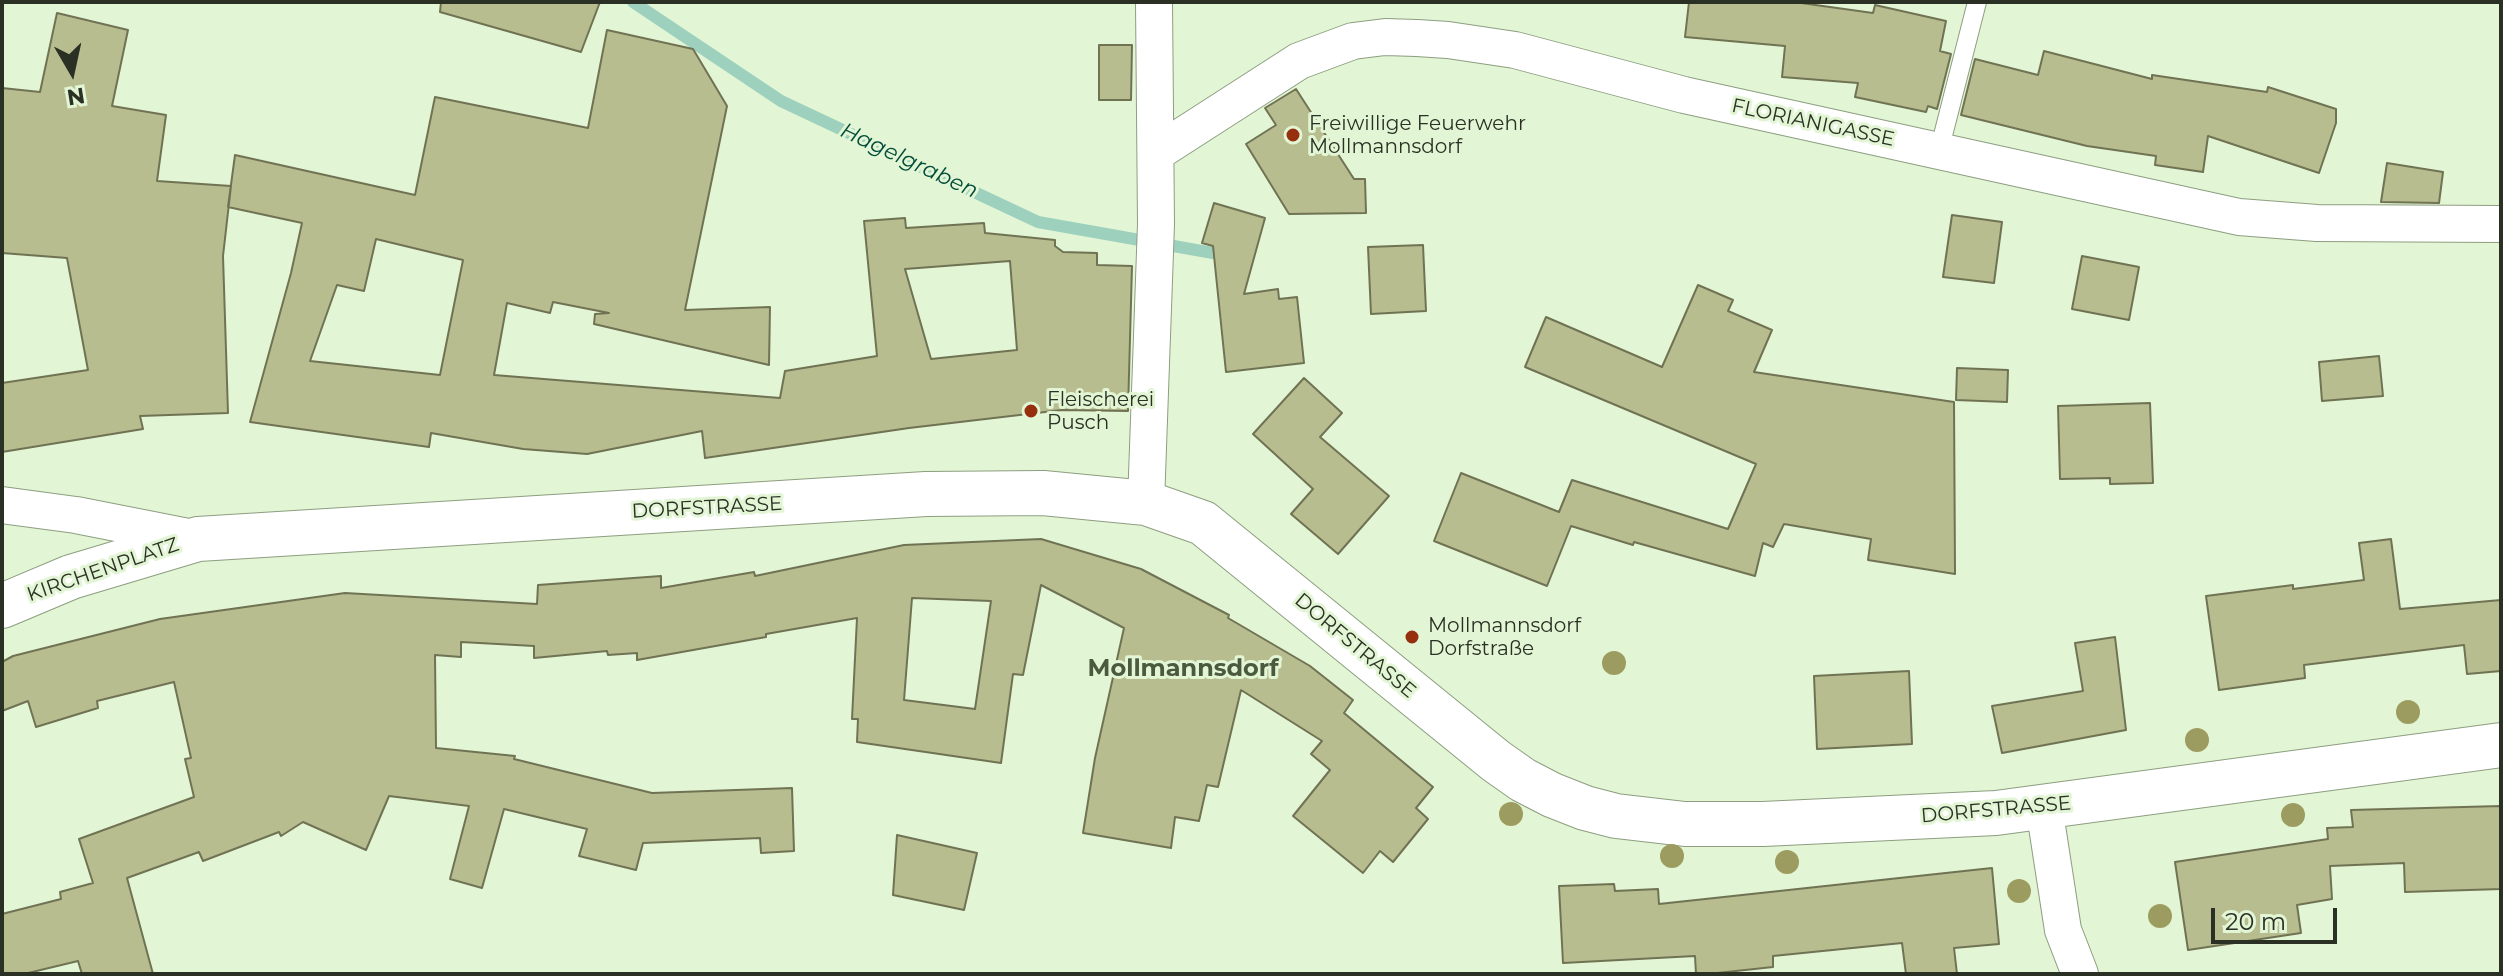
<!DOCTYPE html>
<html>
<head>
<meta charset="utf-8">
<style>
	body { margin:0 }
	#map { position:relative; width:2503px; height:976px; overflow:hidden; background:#e2f5d4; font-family:Montserrat,sans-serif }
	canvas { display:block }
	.frame { position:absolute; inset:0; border:4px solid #2a3124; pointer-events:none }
	.north { position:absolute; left:32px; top:32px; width:80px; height:80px; -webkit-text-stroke:6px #e2f5d4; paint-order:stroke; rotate:171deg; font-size:22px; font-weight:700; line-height:32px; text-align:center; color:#2a3124 }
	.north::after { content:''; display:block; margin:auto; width:28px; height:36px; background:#2a3124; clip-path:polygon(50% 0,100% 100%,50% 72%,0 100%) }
	.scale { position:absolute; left:2211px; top:908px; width:126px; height:36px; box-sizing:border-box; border:4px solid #2a3124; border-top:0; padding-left:10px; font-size:24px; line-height:28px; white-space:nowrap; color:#2a3124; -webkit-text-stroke:6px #e2f5d4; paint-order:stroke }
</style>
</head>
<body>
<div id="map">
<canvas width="2503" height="976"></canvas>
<div class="frame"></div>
<div class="north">N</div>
<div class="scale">20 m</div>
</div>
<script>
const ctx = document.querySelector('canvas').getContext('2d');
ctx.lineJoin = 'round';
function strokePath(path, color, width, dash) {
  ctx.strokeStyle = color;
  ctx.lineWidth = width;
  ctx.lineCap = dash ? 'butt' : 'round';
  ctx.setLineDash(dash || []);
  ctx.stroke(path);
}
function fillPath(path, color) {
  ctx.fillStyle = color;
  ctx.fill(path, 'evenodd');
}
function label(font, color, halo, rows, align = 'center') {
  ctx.font = font + ' Montserrat,sans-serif';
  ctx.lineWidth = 6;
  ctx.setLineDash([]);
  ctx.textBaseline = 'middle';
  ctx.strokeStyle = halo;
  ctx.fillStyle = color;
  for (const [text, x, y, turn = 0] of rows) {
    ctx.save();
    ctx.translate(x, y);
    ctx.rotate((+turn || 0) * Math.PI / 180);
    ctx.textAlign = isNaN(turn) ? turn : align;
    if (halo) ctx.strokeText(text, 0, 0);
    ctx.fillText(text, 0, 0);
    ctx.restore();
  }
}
strokePath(new Path2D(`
	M 633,2 L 781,101 L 1038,222 L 1213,253`), '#9dd1be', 12);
const building = new Path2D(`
	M 441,2 L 600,2 L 581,52 L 440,12 Z
	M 1689,2 L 1794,2 L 1873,13 L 1875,5 L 1946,21 L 1940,51 L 1951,54 L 1937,109 L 1928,106 L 1926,112 L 1855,97 L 1858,83 L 1782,77 L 1785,46 L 1685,37 Z
	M 57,13 L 128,30 L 112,106 L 166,115 L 157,181 L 231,186 L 223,256 L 228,413 L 140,416 L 143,429 L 2,452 L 2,383 L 88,370 L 67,258 L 2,253 L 2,88 L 40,92 Z
	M 607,30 L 693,49 L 727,106 L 685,310 L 770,307 L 769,365 L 594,324 L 595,314 L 609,313 L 553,302 L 550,313 L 507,303 L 494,375 L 780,398 L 785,371 L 877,356 L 864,221 L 905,218 L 906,228 L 984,223 L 985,233 L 1055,240 L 1055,246 L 1063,252 L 1097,253 L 1097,265 L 1132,266 L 1128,411 L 1062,410 L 909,428 L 705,458 L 702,431 L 587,454 L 523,449 L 431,433 L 429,447 L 250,422 L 291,273 L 302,223 L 228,207 L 235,155 L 415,195 L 435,97 L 588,128 ZM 376,239 L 463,260 L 440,375 L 310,361 L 337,285 L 364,291 ZM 1010,261 L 1017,350 L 931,359 L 905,269 Z
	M 1099,45 L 1132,45 L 1131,100 L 1099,100 Z
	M 2044,51 L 2152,79 L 2152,75 L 2267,92 L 2268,87 L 2336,109 L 2336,123 L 2319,173 L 2208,136 L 2203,172 L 2155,165 L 2156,156 L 2087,146 L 1961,115 L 1975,59 L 2038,75 Z
	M 1296,89 L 1354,179 L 1365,179 L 1366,213 L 1289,214 L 1246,144 L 1276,125 L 1265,108 Z
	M 2387,163 L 2443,172 L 2439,203 L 2381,202 Z
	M 1214,203 L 1265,218 L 1244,294 L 1278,289 L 1279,299 L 1297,297 L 1304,363 L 1226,372 L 1213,246 L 1202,243 Z
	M 1952,215 L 2002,222 L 1994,283 L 1943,277 Z
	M 1423,245 L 1426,311 L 1371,314 L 1368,247 Z
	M 2082,256 L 2139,267 L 2129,320 L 2072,309 Z
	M 1698,285 L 1733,300 L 1728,311 L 1772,330 L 1754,372 L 1954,402 L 1955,574 L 1868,560 L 1871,539 L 1784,524 L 1773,547 L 1763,543 L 1755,576 L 1634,542 L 1633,545 L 1571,526 L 1547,586 L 1434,541 L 1461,473 L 1559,512 L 1572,480 L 1728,529 L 1756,464 L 1525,367 L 1546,317 L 1662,367 Z
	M 2379,356 L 2383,396 L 2322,401 L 2319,362 Z
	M 1957,368 L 2008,370 L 2007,402 L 1956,400 Z
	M 1304,378 L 1342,413 L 1320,437 L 1389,496 L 1338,554 L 1291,514 L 1313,489 L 1253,434 Z
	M 2150,403 L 2153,483 L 2110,484 L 2110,478 L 2060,479 L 2058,406 Z
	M 1041,539 L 1141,569 L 1229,615 L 1228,618 L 1310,666 L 1353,700 L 1344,713 L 1433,787 L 1416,808 L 1428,819 L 1393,862 L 1380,851 L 1363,873 L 1293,816 L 1330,770 L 1311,754 L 1322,741 L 1241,690 L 1218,787 L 1207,785 L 1199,821 L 1175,817 L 1171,848 L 1083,833 L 1095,758 L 1124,628 L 1041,585 L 1023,675 L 1013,674 L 1001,763 L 857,742 L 858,719 L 852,719 L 857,618 L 766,634 L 766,637 L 637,660 L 637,653 L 608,655 L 607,651 L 534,658 L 534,646 L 461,642 L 461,657 L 435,655 L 436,748 L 515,756 L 514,759 L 652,793 L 792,788 L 794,851 L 761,853 L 760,838 L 643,843 L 636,870 L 579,856 L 587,829 L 504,809 L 482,888 L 450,879 L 469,806 L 389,796 L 366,850 L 303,822 L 281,836 L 279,832 L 203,861 L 199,852 L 127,878 L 153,974 L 82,974 L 78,961 L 24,974 L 2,974 L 2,914 L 61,899 L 60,892 L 93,883 L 79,839 L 194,797 L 185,759 L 191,758 L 174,682 L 97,701 L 98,708 L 36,727 L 28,701 L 2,711 L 2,662 L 13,656 L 160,619 L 345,593 L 537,604 L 538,585 L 661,576 L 661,588 L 754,572 L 755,576 L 904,545 ZM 912,598 L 991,601 L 975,709 L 904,700 Z
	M 2391,539 L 2400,609 L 2501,600 L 2501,671 L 2467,674 L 2464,645 L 2304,665 L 2305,678 L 2219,690 L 2206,596 L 2293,585 L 2293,589 L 2364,580 L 2359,543 Z
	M 2115,637 L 2126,730 L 2002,753 L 1992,706 L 2083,691 L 2075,643 Z
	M 1909,671 L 1912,744 L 1817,749 L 1814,676 Z
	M 2501,806 L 2501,889 L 2405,892 L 2404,863 L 2330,866 L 2332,899 L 2297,905 L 2301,933 L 2188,950 L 2175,862 L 2328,839 L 2327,828 L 2353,827 L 2351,810 Z
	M 897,835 L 977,853 L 964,910 L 893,895 Z
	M 1992,868 L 1999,944 L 1954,948 L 1957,974 L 1906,974 L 1902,943 L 1773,956 L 1773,967 L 1708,974 L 1696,974 L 1695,956 L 1563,963 L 1559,886 L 1614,884 L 1615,891 L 1658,889 L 1659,904 Z`);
fillPath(building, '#b8bd90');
strokePath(building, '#707353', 2);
const service = new Path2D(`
	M 1939,151 L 1977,2`);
const minor = new Path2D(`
	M 1156,153 L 1299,61 L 1353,41 L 1385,37 L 1417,38 L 1448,40 L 1515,50 L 1684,95 L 2239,217 L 2317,223 L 2501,224
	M 1146,503 L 1156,224 L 1154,2
	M 2,505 L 76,515 L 198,539
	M 2044,807 L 2063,930 L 2080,974`);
const tertiary = new Path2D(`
	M 2,606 L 71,577 L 198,539 L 926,494 L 1043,493 L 1146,503 L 1203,523 L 1496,761 L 1523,780 L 1552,795 L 1585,808 L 1616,816 L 1685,824 L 1763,824 L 1996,813 L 2501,745`);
strokePath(service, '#8d9e80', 20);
strokePath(minor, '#8d9e80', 38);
strokePath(tertiary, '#8d9e80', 46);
strokePath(service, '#fff', 18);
strokePath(minor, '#fff', 36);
strokePath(tertiary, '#fff', 44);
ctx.fillStyle = '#9d9c60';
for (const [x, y] of [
	[1614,663],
	[2408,712],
	[2197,740],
	[1511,814],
	[2293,815],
	[1672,856],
	[1787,862],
	[2019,891],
	[2160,916]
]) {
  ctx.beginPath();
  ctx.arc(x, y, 12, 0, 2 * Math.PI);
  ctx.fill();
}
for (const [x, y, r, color] of [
	[1293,135,8,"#962f0e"],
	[1031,411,8,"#962f0e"],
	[1412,637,8,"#962f0e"]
]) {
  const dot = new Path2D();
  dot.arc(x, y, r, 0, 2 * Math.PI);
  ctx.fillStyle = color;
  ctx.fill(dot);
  strokePath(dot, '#e2f5d4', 3);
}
label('20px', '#2a3124', '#e2f5d4', [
	["FLORIANIGASSE",1813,123,12],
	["DORFSTRASSE",707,508,-3],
	["KIRCHENPLATZ",103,570,-19],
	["DORFSTRASSE",1355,646,40],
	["DORFSTRASSE",1996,810,-5]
]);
label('20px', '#2a3124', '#e2f5d4', [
	["Freiwillige Feuerwehr",1309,124],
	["Mollmannsdorf",1309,147],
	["Fleischerei",1047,400],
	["Pusch",1047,423],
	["Mollmannsdorf",1428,626],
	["Dorfstraße",1428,649]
], 'left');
label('italic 22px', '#024c3a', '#e2f5d4', [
	["Hagelgraben",909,161,25]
]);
label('bold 24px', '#4b5a3e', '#e2f5d4', [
	["Mollmannsdorf",1183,669]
]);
</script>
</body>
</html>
